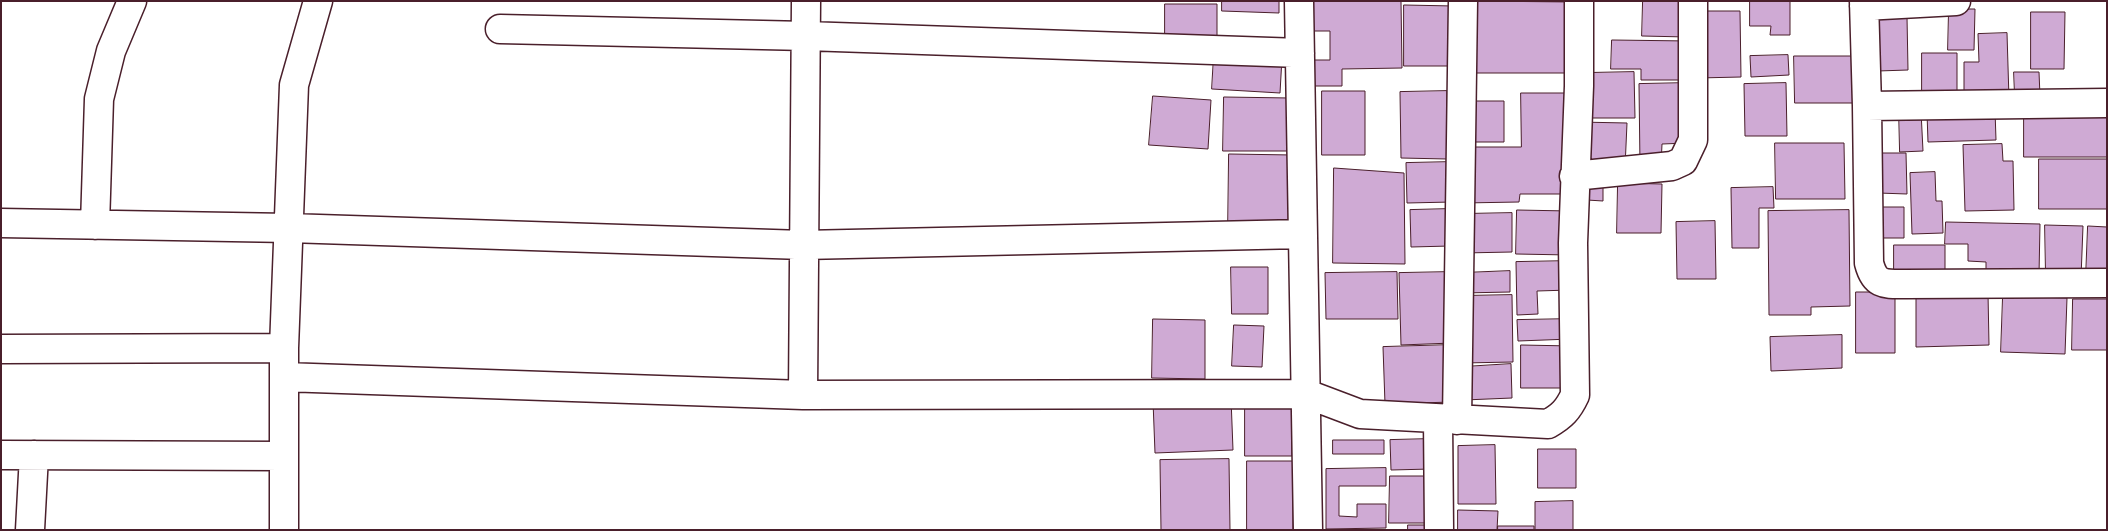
<!DOCTYPE html>
<html>
<head>
<meta charset="utf-8">
<style>
	body { margin:0 }
	#map { position:relative; width:2108px; height:531px; overflow:hidden; background:#fff; font-family:"Patrick Hand",sans-serif }
	canvas { display:block }
	.frame { position:absolute; inset:0; border:2px solid #4a1f2b; pointer-events:none }
</style>
</head>
<body>
<div id="map">
<canvas width="2108" height="531"></canvas>
<div class="frame"></div>
</div>
<script>
const ctx = document.querySelector('canvas').getContext('2d');
ctx.lineJoin = 'round';
function fillPath(path, color) {
  ctx.fillStyle = color;
  ctx.fill(path, 'evenodd');
}
function strokePath(path, color, width, dash) {
  ctx.strokeStyle = color;
  ctx.lineWidth = width;
  ctx.lineCap = dash ? 'butt' : 'round';
  ctx.setLineDash(dash || []);
  ctx.stroke(path);
}
const building = new Path2D(`
	M 1222,1 L 1279,1 L 1279,13 L 1222,11 Z
	M 1310,1 L 1401,1 L 1402,68 L 1342,69 L 1342,86 L 1311,86 L 1311,60 L 1330,60 L 1330,31 L 1310,31 Z
	M 1471,1 L 1575,2 L 1575,73 L 1471,73 Z
	M 1643,1 L 1688,1 L 1687,37 L 1642,36 Z
	M 1750,1 L 1790,1 L 1790,35 L 1770,35 L 1771,26 L 1750,26 Z
	M 1165,4 L 1217,4 L 1217,44 L 1165,44 Z
	M 1404,5 L 1454,6 L 1454,66 L 1404,66 Z
	M 1949,9 L 1975,9 L 1974,50 L 1948,50 Z
	M 1696,11 L 1740,11 L 1741,77 L 1698,78 Z
	M 2031,12 L 2065,12 L 2064,69 L 2031,69 Z
	M 1878,17 L 1907,17 L 1908,70 L 1878,71 Z
	M 2007,33 L 2009,99 L 1964,101 L 1964,62 L 1979,62 L 1978,34 Z
	M 1612,40 L 1689,41 L 1689,80 L 1641,80 L 1641,69 L 1611,69 Z
	M 1922,53 L 1957,53 L 1957,96 L 1922,97 Z
	M 1214,55 L 1282,58 L 1280,93 L 1212,89 Z
	M 1788,55 L 1789,75 L 1751,77 L 1750,56 Z
	M 1794,56 L 1856,56 L 1856,103 L 1795,103 Z
	M 1634,72 L 1635,118 L 1587,118 L 1586,73 Z
	M 2014,72 L 2039,72 L 2040,96 L 2015,96 Z
	M 1687,83 L 1688,143 L 1662,144 L 1661,166 L 1640,166 L 1639,84 Z
	M 1786,83 L 1787,136 L 1745,136 L 1744,84 Z
	M 1322,91 L 1365,91 L 1365,155 L 1322,155 Z
	M 1447,91 L 1447,159 L 1401,158 L 1400,92 Z
	M 1521,93 L 1567,93 L 1567,194 L 1520,194 L 1519,202 L 1463,203 L 1463,147 L 1521,147 Z
	M 1153,96 L 1211,100 L 1208,149 L 1149,145 Z
	M 1224,97 L 1290,98 L 1290,151 L 1223,151 Z
	M 1468,101 L 1504,101 L 1504,142 L 1467,142 Z
	M 1995,110 L 1996,140 L 1928,142 L 1927,113 Z
	M 1899,111 L 1921,111 L 1923,151 L 1900,152 Z
	M 2024,113 L 2107,113 L 2107,157 L 2024,157 Z
	M 1578,122 L 1627,123 L 1625,168 L 1577,166 Z
	M 1775,143 L 1844,143 L 1845,199 L 1776,199 Z
	M 2002,144 L 2003,161 L 2013,161 L 2014,210 L 1965,211 L 1963,145 Z
	M 1877,153 L 1906,153 L 1907,194 L 1878,193 Z
	M 1229,154 L 1293,155 L 1292,231 L 1228,231 Z
	M 2039,159 L 2107,159 L 2107,209 L 2039,209 Z
	M 1451,162 L 1452,202 L 1407,203 L 1406,163 Z
	M 1334,168 L 1404,173 L 1405,264 L 1333,263 Z
	M 1935,172 L 1936,201 L 1942,201 L 1943,233 L 1912,234 L 1910,173 Z
	M 1587,178 L 1603,178 L 1603,201 L 1587,200 Z
	M 1618,183 L 1662,184 L 1661,233 L 1617,233 Z
	M 1773,187 L 1774,208 L 1759,208 L 1759,248 L 1732,248 L 1731,188 Z
	M 1881,207 L 1904,207 L 1904,238 L 1881,238 Z
	M 1449,209 L 1450,246 L 1411,247 L 1410,210 Z
	M 1517,210 L 1569,211 L 1569,255 L 1516,254 Z
	M 1849,210 L 1850,306 L 1811,307 L 1811,315 L 1769,315 L 1768,211 Z
	M 1512,213 L 1512,252 L 1463,253 L 1462,214 Z
	M 1715,221 L 1716,279 L 1677,279 L 1676,222 Z
	M 1946,222 L 2040,224 L 2039,275 L 1986,274 L 1986,262 L 1968,261 L 1968,244 L 1945,244 Z
	M 2045,225 L 2083,226 L 2081,278 L 2046,277 Z
	M 2088,226 L 2107,227 L 2107,277 L 2086,277 Z
	M 1894,245 L 1945,245 L 1945,274 L 1894,273 Z
	M 1569,261 L 1570,290 L 1537,291 L 1538,314 L 1517,315 L 1516,262 Z
	M 1231,267 L 1268,267 L 1268,314 L 1232,314 Z
	M 1510,271 L 1510,292 L 1462,293 L 1462,273 Z
	M 1397,272 L 1398,319 L 1326,319 L 1325,273 Z
	M 1450,272 L 1452,343 L 1401,345 L 1399,273 Z
	M 1856,292 L 1895,292 L 1895,353 L 1856,353 Z
	M 1988,293 L 1989,345 L 1916,347 L 1916,294 Z
	M 1512,295 L 1513,362 L 1463,363 L 1461,296 Z
	M 2003,296 L 2067,298 L 2065,354 L 2001,352 Z
	M 2073,299 L 2107,299 L 2107,350 L 2072,350 Z
	M 1153,319 L 1205,320 L 1205,379 L 1152,378 Z
	M 1571,319 L 1571,339 L 1518,341 L 1517,320 Z
	M 1234,325 L 1264,326 L 1262,367 L 1232,366 Z
	M 1842,335 L 1842,368 L 1771,371 L 1770,337 Z
	M 1450,345 L 1452,402 L 1385,404 L 1383,347 Z
	M 1521,345 L 1572,346 L 1572,388 L 1521,388 Z
	M 1511,364 L 1512,398 L 1464,400 L 1463,367 Z
	M 1231,398 L 1233,450 L 1155,453 L 1153,401 Z
	M 1245,404 L 1292,404 L 1292,456 L 1245,456 Z
	M 1430,439 L 1431,469 L 1391,470 L 1390,440 Z
	M 1333,440 L 1384,440 L 1384,454 L 1333,454 Z
	M 1495,445 L 1496,504 L 1458,504 L 1458,446 Z
	M 1538,449 L 1576,449 L 1576,488 L 1538,488 Z
	M 1229,459 L 1230,530 L 1161,530 L 1160,460 Z
	M 1247,461 L 1293,461 L 1293,530 L 1247,530 Z
	M 1386,468 L 1386,486 L 1339,486 L 1339,516 L 1357,517 L 1357,504 L 1386,504 L 1386,528 L 1326,529 L 1326,469 Z
	M 1390,476 L 1427,476 L 1426,523 L 1389,523 Z
	M 1573,501 L 1573,530 L 1535,530 L 1535,502 Z
	M 1458,510 L 1498,511 L 1497,530 L 1458,530 Z
	M 1408,525 L 1432,525 L 1432,530 L 1408,530 Z
	M 1498,526 L 1534,526 L 1534,530 L 1498,530 Z`);
fillPath(building, '#cfaad4');
strokePath(building, '#4a1f2b', 1);
const minor = new Path2D(`
	M 1299,1 L 1308,530
	M 1864,1 L 1867,106 L 2107,103
	M 1864,6 L 1956,1
	M 500,29 L 806,36 L 1300,53
	M 1867,106 L 1869,263 C 1875,286 1885,284 1906,284 L 2107,283
	M 1574,176 L 1672,166 L 1683,161 L 1693,140 L 1693,1
	M 1,223 L 289,228 L 803,245 L 1302,234
	M 95,225 L 99,99 L 111,51 L 132,1
	M 1,349 L 284,348
	M 284,377 L 803,395 L 1307,394 L 1360,414 L 1548,424 C 1562,416 1568,410 1575,395 L 1573,243 L 1579,86 L 1579,1
	M 803,395 L 806,1
	M 1438,419 L 1439,530
	M 1457,420 L 1463,1
	M 1,455 L 284,456
	M 30,530 L 34,455
	M 284,530 L 284,348 L 294,85 L 318,1`);
strokePath(minor, '#4a1f2b', 31);
strokePath(minor, '#fff', 28);
</script>
</body>
</html>
